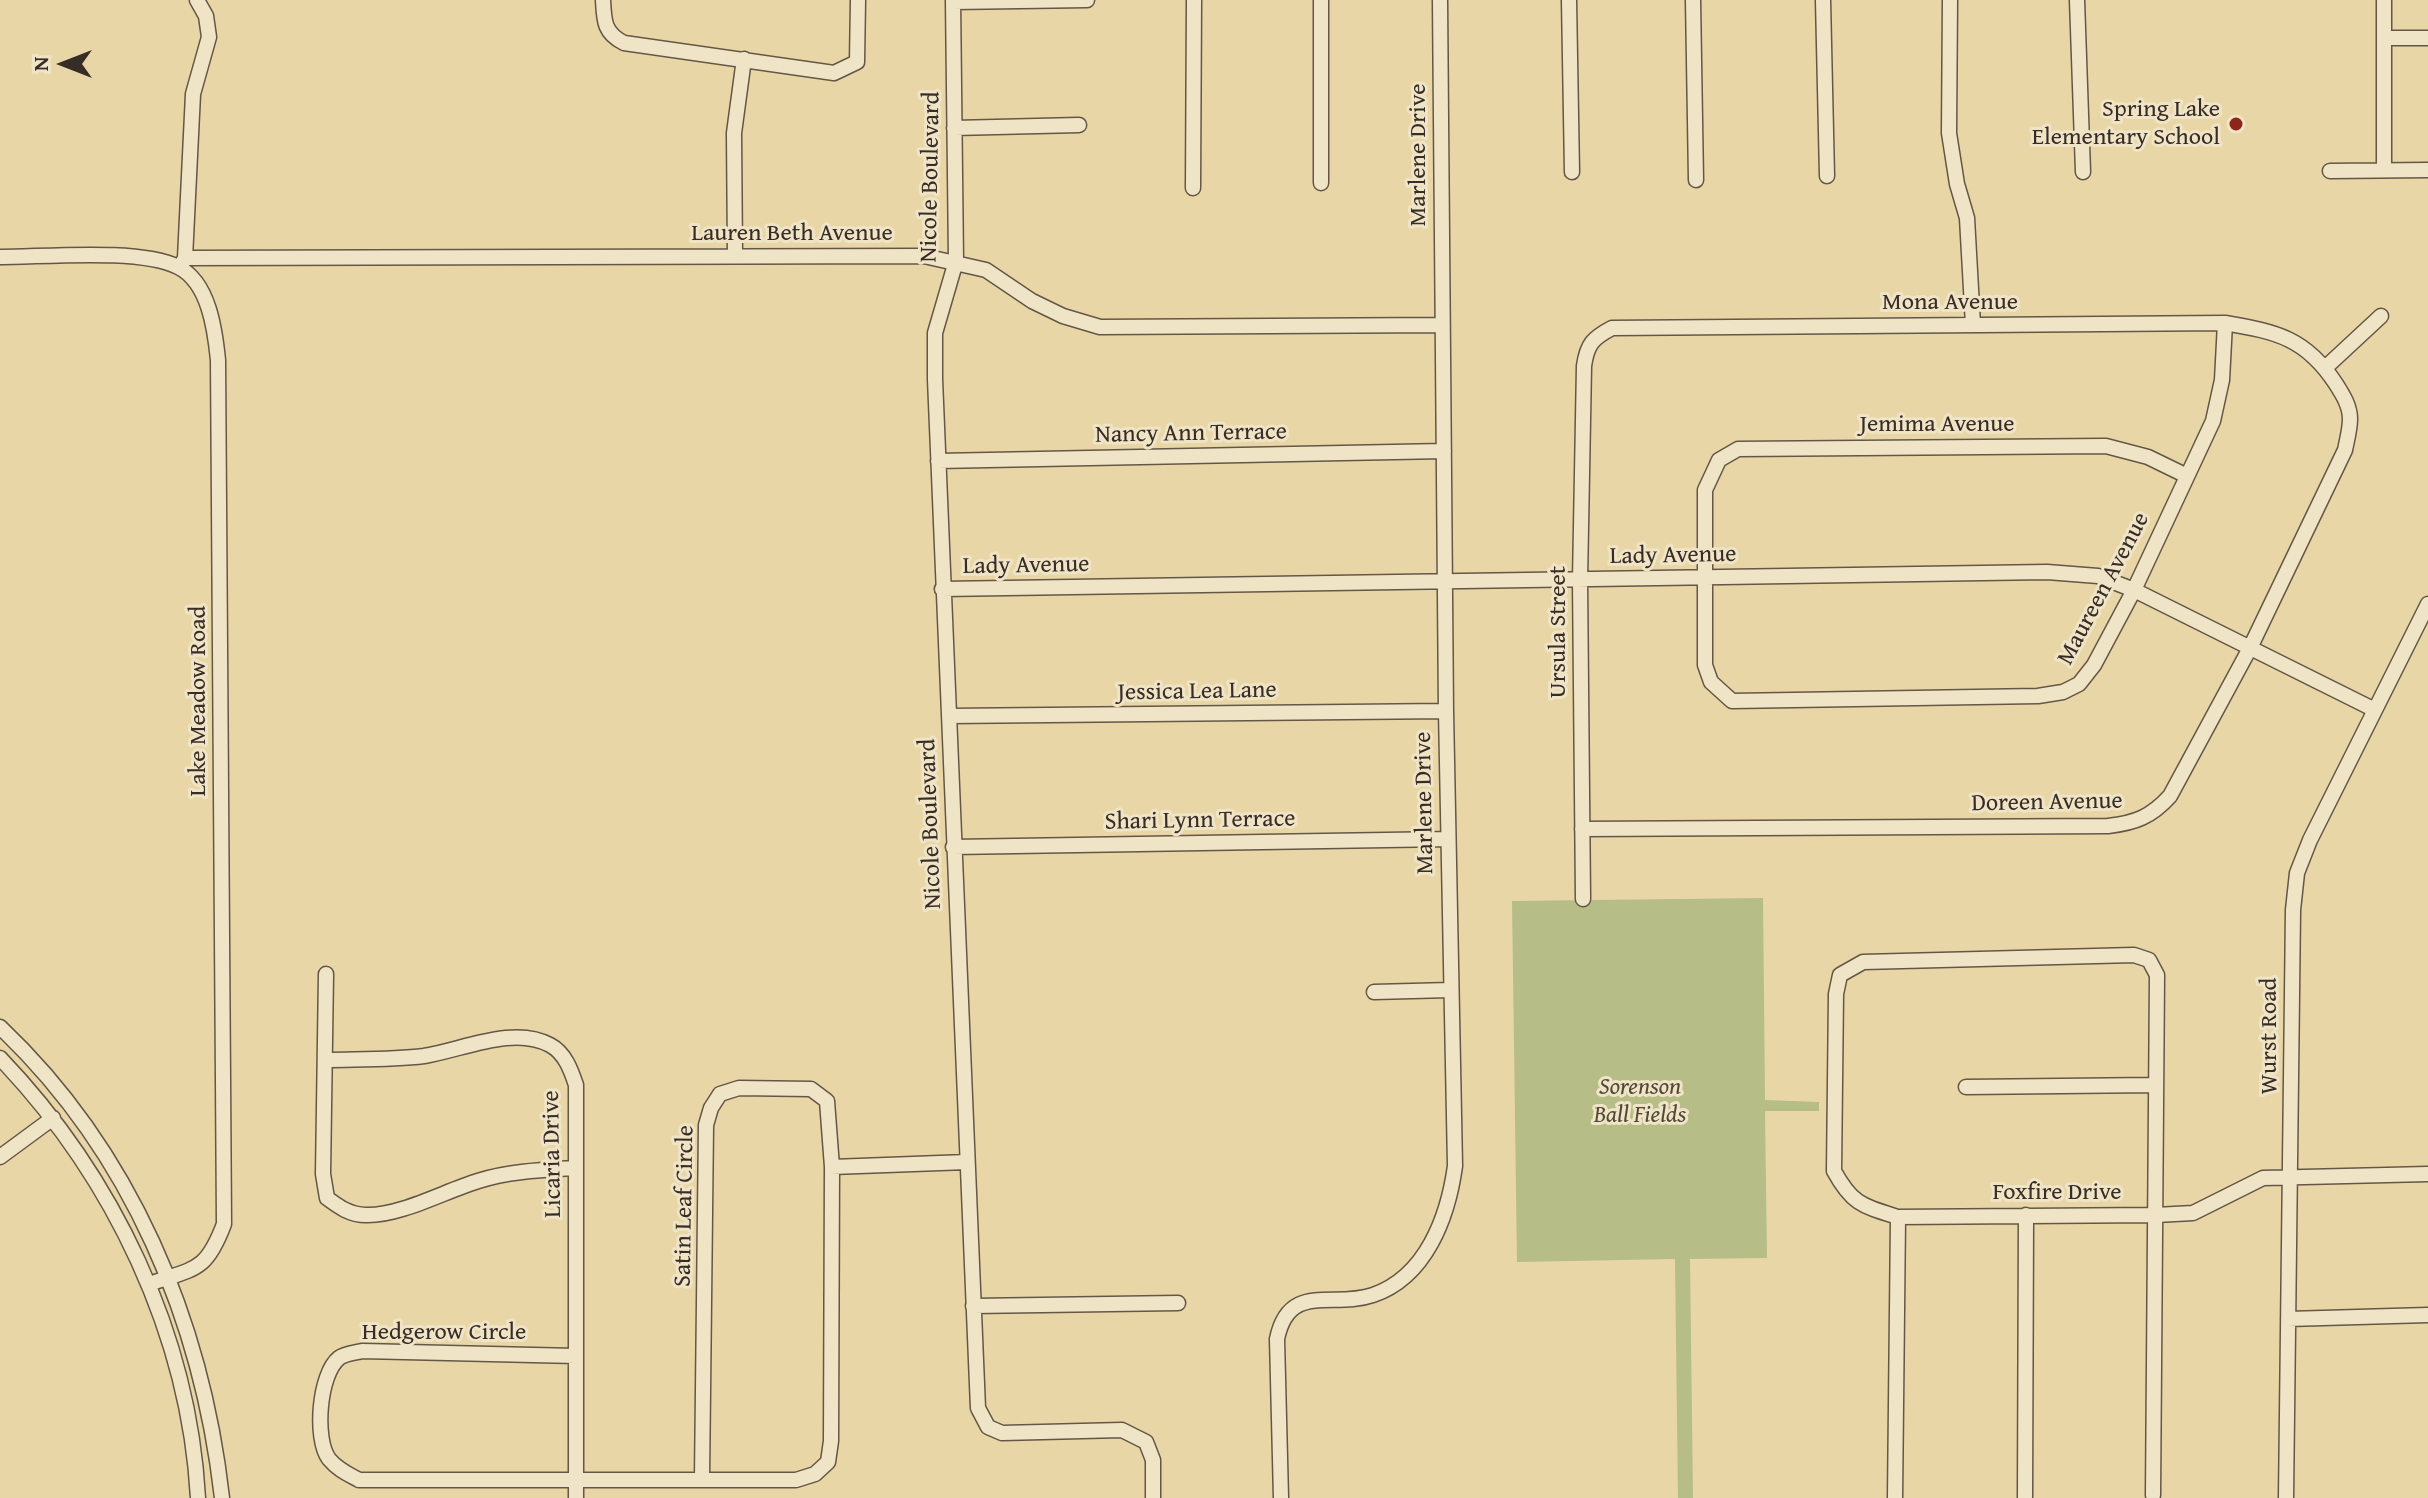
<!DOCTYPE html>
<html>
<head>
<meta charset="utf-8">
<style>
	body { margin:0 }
	#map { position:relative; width:2428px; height:1498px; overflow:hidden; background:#e8d6a7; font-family:"Gentium Book Plus",serif }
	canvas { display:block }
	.north { position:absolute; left:24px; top:24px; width:80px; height:80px; -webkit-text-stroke:6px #f0e4c6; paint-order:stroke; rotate:270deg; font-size:22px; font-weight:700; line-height:32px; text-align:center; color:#382d26 }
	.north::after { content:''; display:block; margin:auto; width:28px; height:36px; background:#382d26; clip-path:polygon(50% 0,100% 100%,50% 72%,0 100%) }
</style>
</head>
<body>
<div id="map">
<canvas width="2428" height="1498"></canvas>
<div class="north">N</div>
</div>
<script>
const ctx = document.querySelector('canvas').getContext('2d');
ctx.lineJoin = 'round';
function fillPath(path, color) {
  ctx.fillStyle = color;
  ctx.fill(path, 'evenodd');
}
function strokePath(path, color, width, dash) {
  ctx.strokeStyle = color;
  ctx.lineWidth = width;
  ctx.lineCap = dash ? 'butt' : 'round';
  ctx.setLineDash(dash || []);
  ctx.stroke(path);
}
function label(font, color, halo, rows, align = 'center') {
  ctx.font = font + ' "Gentium Book Plus",serif';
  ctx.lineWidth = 6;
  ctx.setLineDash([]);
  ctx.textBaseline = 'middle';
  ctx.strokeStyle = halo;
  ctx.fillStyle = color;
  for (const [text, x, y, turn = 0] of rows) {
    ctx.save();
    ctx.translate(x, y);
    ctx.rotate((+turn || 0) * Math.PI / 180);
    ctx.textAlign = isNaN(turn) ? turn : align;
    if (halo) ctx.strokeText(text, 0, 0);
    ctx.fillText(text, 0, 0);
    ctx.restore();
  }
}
fillPath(new Path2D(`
	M 1763,898 L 1765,1100 L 1819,1102 L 1819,1111 L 1765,1111 L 1767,1258 L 1690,1259 L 1693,1498 L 1678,1498 L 1675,1259 L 1517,1262 L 1512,901 Z`), '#b6bd87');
const minor = new Path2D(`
	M 603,0 C 604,21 604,33 624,43 L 834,73 L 857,62 L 858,0
	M 953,0 L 956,261 L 935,333 L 935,379 L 978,1408 L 988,1427 L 1002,1433 L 1122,1430 L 1146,1442 L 1153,1460 L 1153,1498
	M 1321,0 L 1321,183
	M 1569,0 L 1572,172
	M 1693,0 L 1696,180
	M 1823,0 L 1827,176
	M 1950,0 L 1949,133 L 1957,184 L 1967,218 L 1973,325
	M 2077,0 L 2083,172
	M 953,2 L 1087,0
	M 2384,38 L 2428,38
	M 954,128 L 1079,125
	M 2384,170 L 2384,0
	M 2330,171 L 2428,170
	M 1193,188 L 1194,0
	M 735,256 L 734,133 L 744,59
	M 0,257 C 45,257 140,248 178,267 C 209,282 215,330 218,360 L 224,1224 C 206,1272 195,1268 149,1284
	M 185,258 L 193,94 L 209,37 L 206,16 L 197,0
	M 180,267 L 185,258 L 924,256 L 986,270 L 1032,301 L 1063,316 L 1100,327 L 1442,325
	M 2325,368 L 2381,316
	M 938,461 L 1444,451
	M 2187,476 L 2148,457 L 2106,446 L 1738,449 L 1719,460 L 1705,490 L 1705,665 L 1711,682 L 1732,701 L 2038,696 L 2063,692 L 2079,684 L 2094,665 L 2134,590 L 2213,421 L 2222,380 L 2225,323
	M 942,589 L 2047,572 L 2098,576 L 2134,590 L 2375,710
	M 949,716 L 1446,711
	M 1582,829 L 2108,826 C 2135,823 2151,817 2170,796 L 2250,648 L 2345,450 C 2347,440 2350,429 2350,419 C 2350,406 2343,395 2336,384 C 2306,338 2277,332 2225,323 L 1612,328 C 1593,338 1587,344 1584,366 L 1580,580 L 1583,899
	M 953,847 L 1448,839
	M 326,974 L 323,1174 L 327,1198 C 339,1207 350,1215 366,1215 C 400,1216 445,1191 478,1181 C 510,1171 543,1170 576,1168
	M 1374,992 L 1450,990
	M 0,1027 C 131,1151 202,1321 222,1498
	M 0,1058 C 113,1176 189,1334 198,1498
	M 326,1060 C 358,1059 392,1060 424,1056 C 462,1050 514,1025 550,1045 C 565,1053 571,1070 576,1085 L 576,1498
	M 1966,1087 L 2155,1085
	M 0,1157 L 53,1118
	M 832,1167 L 967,1162
	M 973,1306 L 1178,1303
	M 2288,1319 L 2428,1315
	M 576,1356 L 362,1351 C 354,1353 344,1354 339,1358 C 319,1374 314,1439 329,1459 C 337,1469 348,1474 359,1480 L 796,1480 L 815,1474 L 828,1462 L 831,1441 L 832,1167 L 827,1101 L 811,1089 L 739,1088 L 720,1094 L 711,1108 L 706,1125 L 702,1478
	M 2153,1495 L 2157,975 L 2149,960 L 2134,955 L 1863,962 L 1840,975 L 1836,994 L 1834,1171 C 1852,1204 1862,1206 1898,1217 L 2156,1215 L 2193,1213 L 2263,1178 L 2428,1174
	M 2025,1497 L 2026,1215
	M 1281,1498 L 1277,1339 C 1289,1281 1333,1309 1373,1295 C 1426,1277 1448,1217 1455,1166 L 1446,711 L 1440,0
	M 1895,1498 L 1898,1217
	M 2286,1498 L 2293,910 L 2297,873 L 2310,840 L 2428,604`);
strokePath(minor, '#645746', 17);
strokePath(minor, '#f0e4c6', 14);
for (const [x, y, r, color] of [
	[2236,124,8,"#8f2418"]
]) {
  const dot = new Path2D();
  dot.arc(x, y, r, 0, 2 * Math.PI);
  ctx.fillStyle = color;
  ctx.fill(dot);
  strokePath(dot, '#f0e4c6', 3);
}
label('24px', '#382d26', '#f0e4c6', [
	["Spring Lake",2220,110],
	["Elementary School",2220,138]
], 'right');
label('24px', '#382d26', '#f0e4c6', [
	["Marlene Drive",1419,155,-90],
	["Nicole Boulevard",931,177,-89],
	["Lauren Beth Avenue",792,234],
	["Mona Avenue",1950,303],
	["Jemima Avenue",1937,425],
	["Nancy Ann Terrace",1191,434,-1],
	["Lady Avenue",1673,556,-1],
	["Lady Avenue",1026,566,-1],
	["Maureen Avenue",2104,589,-62],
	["Ursula Street",1559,632,-90],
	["Jessica Lea Lane",1197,692,-1],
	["Lake Meadow Road",199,701,-90],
	["Marlene Drive",1425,803,-91],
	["Doreen Avenue",2047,803,-1],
	["Shari Lynn Terrace",1200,821,-1],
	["Nicole Boulevard",931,824,-92],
	["Wurst Road",2270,1036,-90],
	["Licaria Drive",553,1154,-91],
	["Foxfire Drive",2057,1193],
	["Satin Leaf Circle",685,1206,-89],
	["Hedgerow Circle",444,1333]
]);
label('italic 24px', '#514a39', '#f0e4c6', [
	["Sorenson",1640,1088],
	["Ball Fields",1640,1116]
]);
</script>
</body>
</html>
